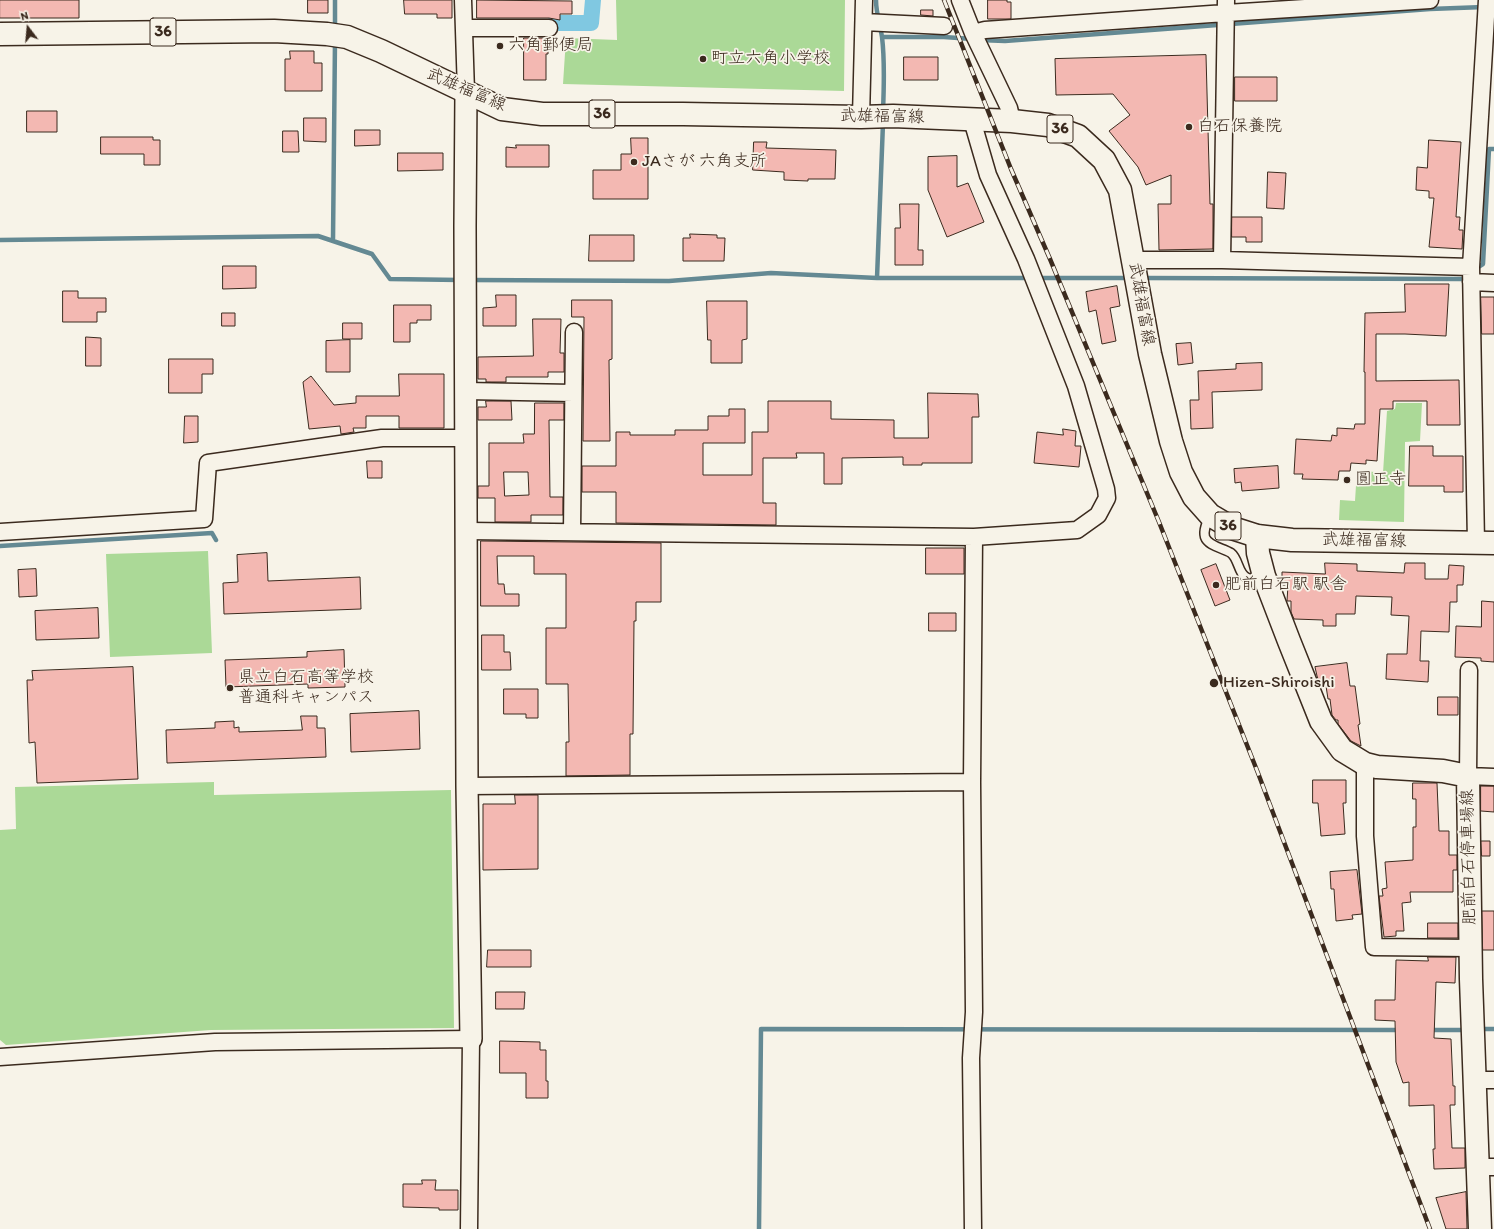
<!DOCTYPE html>
<html>
<head>
<meta charset="utf-8">
<style>
	body { margin:0 }
	#map { position:relative; width:1494px; height:1229px; overflow:hidden; background:#f7f3e8; font-family:Itim,sans-serif }
	canvas { display:block }
	.north { position:absolute; left:8px; top:8px; width:40px; height:40px; -webkit-text-stroke:3px #f7f3e8; paint-order:stroke; rotate:344deg; font-size:11px; font-weight:700; line-height:16px; text-align:center; color:#3b2a1e }
	.north::after { content:''; display:block; margin:auto; width:14px; height:18px; background:#3b2a1e; clip-path:polygon(50% 0,100% 100%,50% 72%,0 100%) }
</style>
</head>
<body>
<div id="map">
<canvas width="1494" height="1229"></canvas>
<div class="north">N</div>
</div>
<script>
const ctx = document.querySelector('canvas').getContext('2d');
ctx.lineJoin = 'round';
function fillPath(path, color) {
  ctx.fillStyle = color;
  ctx.fill(path, 'evenodd');
}
function strokePath(path, color, width, dash) {
  ctx.strokeStyle = color;
  ctx.lineWidth = width;
  ctx.lineCap = dash ? 'butt' : 'round';
  ctx.setLineDash(dash || []);
  ctx.stroke(path);
}
function label(font, color, halo, rows, align = 'center') {
  ctx.font = font + ' Itim,"Klee One",sans-serif';
  ctx.lineWidth = 3.5;
  ctx.setLineDash([]);
  ctx.textBaseline = 'middle';
  ctx.strokeStyle = halo;
  ctx.fillStyle = color;
  for (const [text, x, y, turn = 0] of rows) {
    ctx.save();
    ctx.translate(x, y);
    ctx.rotate((+turn || 0) * Math.PI / 180);
    ctx.textAlign = isNaN(turn) ? turn : align;
    if (halo) ctx.strokeText(text, 0, 0);
    ctx.fillText(text, 0, 0);
    ctx.restore();
  }
}
fillPath(new Path2D(`
	M 616,0 L 845,0 L 844,91 L 563,84 L 566,38 L 617,40 Z
	M 1396,403 L 1422,403 L 1420,441 L 1405,442 L 1404,522 L 1339,520 L 1340,500 L 1355,501 L 1357,470 L 1383,473 L 1387,411 L 1395,409 Z
	M 208,551 L 212,653 L 110,657 L 106,554 Z
	M 214,782 L 214,795 L 451,790 L 454,1028 L 211,1030 L 6,1045 L 0,1040 L 0,830 L 16,829 L 15,787 Z`), '#abd997');
strokePath(new Path2D(`
	M 876,0 C 876,13 880,24 882,37 C 885,61 884,87 883,111
	M 335,29 L 335,0
	M 882,37 L 944,37 L 972,39
	M 979,40 L 1005,41 L 1430,9 L 1484,7
	M 0,240 L 318,236 L 372,254 L 390,279 L 460,280
	M 333,240 L 335,40
	M 1475,269 L 1483,264 L 1489,149 L 1494,149
	M 877,278 L 1131,278
	M 1142,278 L 1462,279 L 1468,275
	M 470,280 L 669,281 L 771,273 L 877,278 L 883,123
	M 0,546 L 212,533 L 216,540
	M 1479,1029 L 1494,1029
	M 1429,1030 L 1468,1030
	M 759,1229 L 761,1029 L 1400,1030`), '#648993', 4.5);
strokePath(new Path2D(`
	M 555,23 L 591,23 L 593,0`), '#80c8e1', 16);
const building = new Path2D(`
	M 0,0 L 79,0 L 79,18 L 0,18 Z
	M 308,0 L 328,0 L 328,13 L 308,13 Z
	M 404,0 L 452,0 L 452,18 L 437,18 L 437,14 L 405,14 Z
	M 477,0 L 572,1 L 572,14 L 560,14 L 560,20 L 549,18 L 477,18 Z
	M 988,0 L 1007,0 L 1007,2 L 1011,2 L 1011,19 L 988,19 Z
	M 921,10 L 933,10 L 933,16 L 921,15 Z
	M 524,38 L 548,38 L 548,54 L 546,54 L 546,80 L 524,80 Z
	M 290,51 L 314,51 L 314,63 L 322,63 L 322,91 L 285,91 L 285,59 L 290,59 Z
	M 1206,55 L 1210,204 L 1213,204 L 1213,249 L 1159,250 L 1158,204 L 1171,204 L 1171,175 L 1146,185 L 1138,167 L 1109,131 L 1130,115 L 1113,94 L 1056,95 L 1055,59 Z
	M 904,57 L 938,57 L 938,80 L 904,80 Z
	M 1235,77 L 1277,77 L 1277,101 L 1235,101 Z
	M 27,111 L 57,111 L 57,132 L 27,132 Z
	M 304,118 L 326,118 L 326,142 L 304,141 Z
	M 355,130 L 380,130 L 380,145 L 355,146 Z
	M 283,131 L 298,131 L 299,152 L 283,152 Z
	M 101,137 L 153,137 L 153,140 L 160,140 L 160,165 L 144,165 L 144,154 L 101,154 Z
	M 631,138 L 648,138 L 648,199 L 593,199 L 593,170 L 621,170 L 621,154 L 631,154 Z
	M 1429,140 L 1461,142 L 1456,217 L 1460,217 L 1459,230 L 1463,230 L 1462,249 L 1429,247 L 1434,198 L 1429,198 L 1429,191 L 1416,190 L 1417,167 L 1427,168 Z
	M 754,142 L 767,142 L 766,148 L 836,150 L 835,179 L 808,179 L 808,181 L 784,180 L 784,172 L 753,170 Z
	M 516,145 L 549,145 L 549,167 L 506,167 L 506,147 L 516,148 Z
	M 398,153 L 443,153 L 443,170 L 398,171 Z
	M 957,156 L 957,187 L 968,183 L 984,222 L 947,237 L 928,190 L 928,157 Z
	M 1268,172 L 1286,173 L 1284,209 L 1267,208 Z
	M 900,204 L 919,204 L 918,250 L 923,250 L 923,265 L 895,265 L 895,228 L 900,228 Z
	M 1232,217 L 1262,217 L 1262,242 L 1246,242 L 1246,237 L 1232,237 Z
	M 690,234 L 717,235 L 717,238 L 725,238 L 724,261 L 683,261 L 683,238 L 690,238 Z
	M 590,235 L 634,235 L 634,261 L 589,261 Z
	M 223,266 L 256,266 L 256,288 L 223,289 Z
	M 1405,284 L 1449,284 L 1446,336 L 1405,334 L 1376,334 L 1376,381 L 1459,380 L 1460,425 L 1427,425 L 1427,401 L 1393,401 L 1393,409 L 1380,409 L 1377,461 L 1366,460 L 1366,464 L 1351,463 L 1350,471 L 1339,471 L 1338,480 L 1302,479 L 1303,474 L 1294,474 L 1296,439 L 1331,441 L 1332,435 L 1337,436 L 1337,428 L 1354,429 L 1355,424 L 1365,424 L 1365,372 L 1364,372 L 1365,313 L 1405,312 Z
	M 1117,286 L 1120,306 L 1110,308 L 1116,341 L 1102,344 L 1096,310 L 1089,312 L 1086,292 Z
	M 63,291 L 78,291 L 78,298 L 106,298 L 106,312 L 97,312 L 97,322 L 63,322 Z
	M 496,295 L 516,295 L 516,326 L 483,326 L 483,308 L 496,307 Z
	M 1481,297 L 1494,297 L 1494,334 L 1482,334 Z
	M 572,300 L 612,300 L 612,359 L 609,360 L 610,441 L 583,441 L 584,317 L 572,317 Z
	M 707,301 L 747,301 L 747,339 L 742,340 L 742,363 L 711,363 L 711,340 L 708,340 Z
	M 394,305 L 431,305 L 431,320 L 417,320 L 417,323 L 410,323 L 410,342 L 394,342 Z
	M 222,313 L 235,313 L 235,326 L 222,326 Z
	M 533,319 L 561,319 L 560,353 L 564,353 L 564,372 L 548,372 L 548,377 L 506,377 L 506,382 L 486,382 L 486,379 L 478,379 L 478,357 L 533,356 Z
	M 343,323 L 362,323 L 362,339 L 343,339 Z
	M 86,337 L 101,338 L 101,366 L 86,366 Z
	M 350,340 L 350,372 L 326,372 L 326,341 Z
	M 1191,343 L 1193,363 L 1178,365 L 1176,344 Z
	M 169,359 L 213,359 L 213,374 L 202,374 L 202,393 L 169,393 Z
	M 1262,363 L 1262,390 L 1212,392 L 1213,428 L 1191,429 L 1190,400 L 1199,400 L 1198,371 L 1236,369 L 1236,364 Z
	M 399,374 L 444,374 L 444,428 L 399,428 L 399,416 L 366,416 L 366,428 L 353,428 L 354,432 L 341,434 L 340,426 L 309,429 L 303,382 L 311,376 L 334,405 L 356,403 L 356,396 L 399,396 Z
	M 928,393 L 978,394 L 979,417 L 972,417 L 972,463 L 922,463 L 922,465 L 903,465 L 903,457 L 842,458 L 842,484 L 824,484 L 824,453 L 796,453 L 797,458 L 763,458 L 763,503 L 776,503 L 776,525 L 616,523 L 616,492 L 582,492 L 582,466 L 616,466 L 616,432 L 630,432 L 630,435 L 675,435 L 675,430 L 708,430 L 708,416 L 729,416 L 729,409 L 745,409 L 745,443 L 703,443 L 703,475 L 752,475 L 752,432 L 768,432 L 768,401 L 831,401 L 831,419 L 894,420 L 894,438 L 928,438 Z
	M 486,401 L 511,401 L 512,420 L 478,420 L 478,407 L 486,407 Z
	M 535,403 L 564,403 L 564,420 L 549,420 L 550,497 L 563,497 L 563,515 L 531,515 L 531,522 L 495,522 L 495,498 L 478,498 L 478,486 L 489,486 L 489,443 L 524,443 L 523,434 L 534,434 ZM 504,472 L 528,472 L 529,495 L 505,496 Z
	M 185,416 L 198,416 L 198,442 L 184,443 Z
	M 1063,429 L 1076,431 L 1075,446 L 1081,446 L 1079,467 L 1034,463 L 1037,432 L 1063,435 Z
	M 1410,446 L 1433,446 L 1433,456 L 1463,456 L 1463,492 L 1444,492 L 1444,486 L 1409,486 Z
	M 367,461 L 382,461 L 382,478 L 368,478 Z
	M 1278,466 L 1279,488 L 1242,491 L 1241,482 L 1235,483 L 1234,469 Z
	M 481,541 L 661,543 L 661,602 L 636,602 L 636,621 L 634,621 L 633,734 L 630,734 L 630,775 L 566,776 L 566,742 L 569,742 L 568,684 L 546,684 L 546,628 L 566,628 L 566,574 L 534,574 L 534,556 L 497,556 L 498,584 L 504,584 L 505,594 L 519,594 L 519,606 L 481,606 Z
	M 926,548 L 964,548 L 964,574 L 926,574 Z
	M 267,553 L 268,581 L 360,577 L 361,609 L 224,614 L 223,583 L 238,582 L 237,555 Z
	M 1325,563 L 1357,564 L 1357,571 L 1404,573 L 1405,563 L 1425,563 L 1425,579 L 1448,579 L 1449,565 L 1464,566 L 1463,585 L 1457,585 L 1457,602 L 1450,602 L 1449,632 L 1421,631 L 1420,661 L 1429,661 L 1428,682 L 1386,679 L 1387,654 L 1407,654 L 1409,616 L 1391,615 L 1392,597 L 1356,596 L 1355,614 L 1336,614 L 1336,626 L 1323,626 L 1323,620 L 1294,619 L 1291,612 L 1291,601 L 1287,601 L 1288,585 L 1282,585 L 1282,572 L 1325,574 Z
	M 1216,564 L 1230,600 L 1215,606 L 1201,570 Z
	M 36,569 L 37,596 L 19,597 L 18,570 Z
	M 1482,601 L 1494,602 L 1494,662 L 1481,661 L 1481,658 L 1455,657 L 1456,626 L 1481,627 Z
	M 98,608 L 99,638 L 36,640 L 35,611 Z
	M 929,613 L 956,613 L 956,631 L 929,631 Z
	M 482,635 L 504,635 L 504,652 L 510,652 L 511,670 L 482,670 Z
	M 344,650 L 345,687 L 308,688 L 308,684 L 226,687 L 225,660 L 307,657 L 307,652 Z
	M 1347,663 L 1350,686 L 1355,686 L 1360,724 L 1358,725 L 1361,746 L 1351,741 L 1338,724 L 1338,720 L 1336,720 L 1332,715 L 1330,699 L 1328,699 L 1326,686 L 1321,687 L 1317,676 L 1315,667 Z
	M 133,667 L 138,779 L 37,783 L 35,742 L 29,743 L 27,680 L 33,680 L 32,671 Z
	M 504,689 L 538,689 L 538,718 L 526,718 L 526,714 L 504,714 Z
	M 1438,697 L 1458,697 L 1458,715 L 1438,715 Z
	M 419,711 L 420,749 L 351,752 L 350,714 Z
	M 301,716 L 317,716 L 317,728 L 325,728 L 326,757 L 167,763 L 166,730 L 215,728 L 215,722 L 234,721 L 234,728 L 239,727 L 239,732 L 302,730 Z
	M 1313,780 L 1346,780 L 1346,803 L 1343,803 L 1345,834 L 1321,836 L 1318,803 L 1313,803 Z
	M 1413,783 L 1437,783 L 1439,831 L 1449,831 L 1449,855 L 1457,855 L 1457,870 L 1453,870 L 1453,892 L 1410,892 L 1411,902 L 1402,903 L 1404,931 L 1396,931 L 1396,936 L 1384,937 L 1379,896 L 1383,896 L 1382,889 L 1387,888 L 1385,862 L 1413,860 L 1413,827 L 1416,827 L 1416,799 L 1413,799 Z
	M 1481,786 L 1494,786 L 1494,812 L 1481,811 Z
	M 515,795 L 538,795 L 538,869 L 483,870 L 483,804 L 515,804 Z
	M 1481,841 L 1490,841 L 1490,856 L 1482,856 Z
	M 1357,870 L 1362,914 L 1352,915 L 1353,919 L 1336,921 L 1334,889 L 1331,889 L 1330,872 Z
	M 1482,911 L 1494,911 L 1494,950 L 1483,950 Z
	M 1428,923 L 1458,923 L 1458,938 L 1428,938 Z
	M 488,950 L 531,950 L 531,967 L 487,967 Z
	M 1428,957 L 1456,957 L 1455,983 L 1436,982 L 1434,1038 L 1451,1039 L 1453,1086 L 1455,1086 L 1455,1105 L 1450,1105 L 1452,1148 L 1465,1148 L 1465,1168 L 1434,1169 L 1433,1149 L 1435,1149 L 1434,1105 L 1409,1106 L 1409,1082 L 1403,1083 L 1396,1062 L 1395,1021 L 1375,1020 L 1375,1000 L 1395,1000 L 1396,960 L 1428,961 Z
	M 496,992 L 525,992 L 524,1009 L 496,1009 Z
	M 500,1041 L 540,1042 L 540,1050 L 546,1050 L 546,1081 L 548,1081 L 548,1098 L 526,1098 L 526,1073 L 500,1073 Z
	M 422,1180 L 436,1180 L 435,1190 L 458,1190 L 458,1210 L 439,1210 L 439,1208 L 403,1207 L 403,1184 L 422,1184 Z
	M 1466,1192 L 1467,1229 L 1446,1229 L 1436,1198 Z`);
fillPath(building, '#f3b8b2');
strokePath(building, '#3b2a1e', 1);
const service = new Path2D(`
	M 1210,516 C 1207,522 1203,530 1205,537 C 1208,546 1223,548 1231,553 C 1239,559 1238,575 1248,578 C 1253,580 1258,577 1263,576`);
const minor = new Path2D(`
	M 463,0 L 466,92
	M 960,0 L 973,33 L 1009,108 L 1012,121
	M 864,22 L 944,26
	M 464,28 L 549,28
	M 973,33 L 985,30 L 1211,14 L 1430,0
	M 861,117 L 864,0
	M 1133,260 L 1222,260 L 1471,267
	M 1222,260 L 1226,0
	M 1471,282 L 1494,283
	M 466,391 L 573,393
	M 467,531 L 974,537 L 1077,530 L 1098,515 L 1107,498 L 1106,489 L 1076,386 L 1026,259 L 988,175 L 972,120
	M 0,532 L 204,519 L 208,463 L 382,438 L 466,438
	M 572,532 L 574,332
	M 1476,543 L 1471,267 L 1487,0
	M 1469,670 L 1468,776 L 1494,777
	M 1365,764 L 1365,836 L 1374,947 L 1470,948
	M 467,786 L 972,782
	M 0,1057 L 215,1042 L 471,1039 L 469,1229
	M 1474,1080 L 1494,1080
	M 1477,1167 L 1494,1167
	M 973,1229 L 971,1058 L 974,1012 L 972,782 L 974,537`);
const tertiary = new Path2D(`
	M 466,92 L 465,226 L 467,786 L 471,1039`);
const secondary = new Path2D(`
	M 1257,536 L 1258,553 L 1264,576 L 1289,641 L 1321,721 L 1342,750 L 1365,764 L 1377,767 L 1443,771 L 1468,776 L 1471,979 L 1480,1229`);
const primary = new Path2D(`
	M 0,34 L 274,31 L 327,34 L 347,37 L 381,51 L 502,109 L 542,114 L 683,114 L 861,117 L 893,116 L 1012,121 L 1048,125 L 1078,136 L 1104,160 L 1120,190 L 1150,354 L 1171,441 L 1181,472 L 1194,497 L 1210,515 L 1232,528 L 1257,536 L 1292,540 L 1494,543`);
strokePath(service, '#3b2a1e', 11);
strokePath(minor, '#3b2a1e', 19);
strokePath(tertiary, '#3b2a1e', 24);
strokePath(secondary, '#3b2a1e', 25);
strokePath(primary, '#3b2a1e', 25);
strokePath(service, '#f7f3e8', 8);
strokePath(minor, '#f7f3e8', 16);
strokePath(tertiary, '#f7f3e8', 21);
strokePath(secondary, '#f7f3e8', 22);
strokePath(primary, '#f7f3e8', 22);
const rail = new Path2D(`
	M 944,0 L 1011,169 L 1050,259 L 1159,522 L 1258,773 L 1430,1229`);
strokePath(rail, '#3b2a1e', 4.5);
strokePath(rail, '#f7f3e8', 3, [9]);
for (const [x, y, r, color] of [
	[500,46,4,"#3b2a1e"],
	[703,59,4,"#3b2a1e"],
	[1189,127,4,"#3b2a1e"],
	[634,162,4,"#3b2a1e"],
	[1347,480,4,"#3b2a1e"],
	[1216,585,4,"#3b2a1e"],
	[1214,683,5,"#3b2a1e"],
	[230,688,4,"#3b2a1e"]
]) {
  const dot = new Path2D();
  dot.arc(x, y, r, 0, 2 * Math.PI);
  ctx.fillStyle = color;
  ctx.fill(dot);
  strokePath(dot, '#f7f3e8', 1.5);
}
for (const [x, y, w] of [
	[163,32,26],
	[602,114,26],
	[1060,129,26],
	[1228,526,26]
]) {
  const box = new Path2D();
  box.roundRect(x - w / 2, y - 14, w, 28, 3);
  ctx.fillStyle = '#f7f3e8';
  ctx.fill(box);
  strokePath(box, '#3b2a1e', 1);
}
label('bold 16px', '#3b2a1e', null, [
	["36",163,32],
	["36",602,114],
	["36",1060,129],
	["36",1228,526]
]);
label('17px', '#3b2a1e', '#f7f3e8', [
	["六角郵便局",508,46],
	["町立六角小学校",711,59],
	["白石保養院",1197,127],
	["JAさが 六角支所",642,162],
	["圓正寺",1355,480],
	["肥前白石駅 駅舎",1224,585],
	["県立白石高等学校",238,678],
	["普通科キャンパス",238,698],
	["Hizen-Shiroishi",1223,683]
], 'left');
label('17px', '#3b2a1e', '#f7f3e8', [
	["武雄福富線",466,90,23],
	["武雄福富線",882,117,1],
	["武雄福富線",1141,304,80],
	["武雄福富線",1364,541,1],
	["肥前白石停車場線",1469,857,-91]
]);
</script>
</body>
</html>
